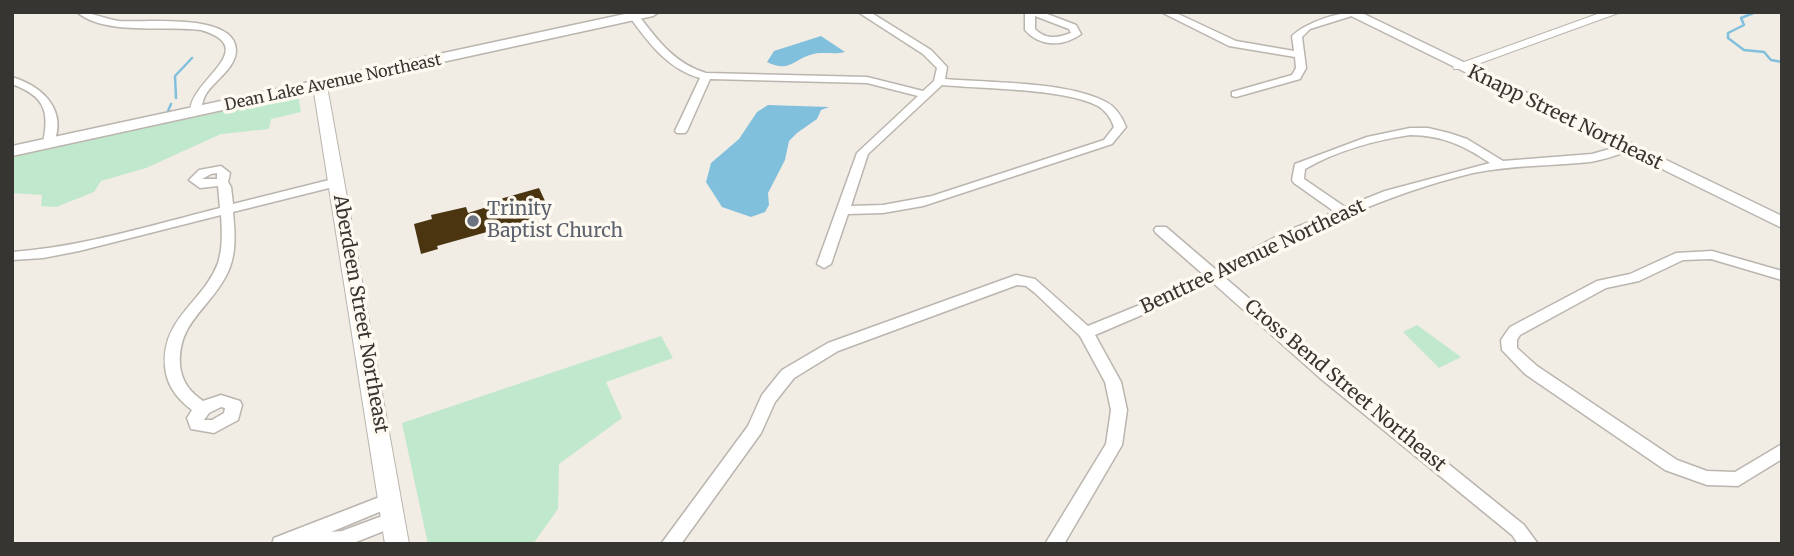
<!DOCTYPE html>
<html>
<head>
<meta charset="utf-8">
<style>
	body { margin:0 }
	#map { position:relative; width:1794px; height:556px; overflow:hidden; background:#f1ece4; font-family:Merriweather,serif }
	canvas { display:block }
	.frame { position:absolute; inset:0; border:14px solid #373532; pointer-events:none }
</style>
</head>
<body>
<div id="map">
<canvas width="1794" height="556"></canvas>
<div class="frame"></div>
</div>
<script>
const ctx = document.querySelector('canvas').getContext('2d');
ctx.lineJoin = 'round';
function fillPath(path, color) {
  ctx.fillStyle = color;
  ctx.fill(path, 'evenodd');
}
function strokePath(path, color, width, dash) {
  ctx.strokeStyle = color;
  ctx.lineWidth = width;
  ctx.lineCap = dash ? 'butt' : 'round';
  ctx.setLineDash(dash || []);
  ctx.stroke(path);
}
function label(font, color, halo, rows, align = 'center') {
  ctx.font = font + ' Merriweather,serif';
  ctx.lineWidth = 7;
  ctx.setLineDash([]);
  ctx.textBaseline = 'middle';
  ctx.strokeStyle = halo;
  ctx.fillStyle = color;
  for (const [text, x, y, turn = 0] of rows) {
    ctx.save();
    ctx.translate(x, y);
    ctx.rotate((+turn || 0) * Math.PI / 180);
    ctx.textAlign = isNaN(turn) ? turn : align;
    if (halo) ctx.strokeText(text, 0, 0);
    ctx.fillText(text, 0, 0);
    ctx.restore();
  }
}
fillPath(new Path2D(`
	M 298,95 L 301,112 L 271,119 L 269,129 L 221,134 L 146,168 L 101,181 L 94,192 L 56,207 L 41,206 L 42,195 L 12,193 L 12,157 Z
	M 1417,325 L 1461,357 L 1439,368 L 1403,332 Z
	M 661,336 L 673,358 L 606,382 L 622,418 L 559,464 L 558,509 L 533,544 L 428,544 L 402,423 Z`), '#c0e8cc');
fillPath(new Path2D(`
	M 821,36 L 845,52 C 834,55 821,51 810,55 C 793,60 789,73 767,62 L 774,51 Z
	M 768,105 L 829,107 L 821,110 L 817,119 L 797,133 L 789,141 L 785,160 L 768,193 L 769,205 L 765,212 L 751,217 L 722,207 L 706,182 L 711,163 L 739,139 L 757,112 Z`), '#81c0dc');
strokePath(new Path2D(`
	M 1756,12 L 1741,18 L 1744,25 L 1728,33 L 1728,38 L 1744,50 L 1764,52 L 1771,60 L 1782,62
	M 176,98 L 175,76 L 192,58
	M 168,111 L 171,104`), '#81c0dc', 2.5);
fillPath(new Path2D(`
	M 539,188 L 551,214 L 437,246 L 438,249 L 421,254 L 414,224 L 432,219 L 431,215 L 466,207 L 468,213 L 487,207 L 486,203 Z`), '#4b3510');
const minor = new Path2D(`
	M 77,12 C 92,12 104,19 119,21 C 144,23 235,12 236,50 C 236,68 215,80 206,94 C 202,101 202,108 199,114 L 191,114 C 184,83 265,49 201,30 C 166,25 105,36 77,12 Z
	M 626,12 L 636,12 C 656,38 673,63 706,73 L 867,77 L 923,91 L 934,81 L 937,68 L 923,54 L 858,12 L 870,12 L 931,50 L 947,67 L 945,79 C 989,83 1067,81 1106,102 C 1116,107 1122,117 1126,127 L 1112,144 L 923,206 L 883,213 L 848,214 L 831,264 L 824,268 L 817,264 L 857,153 L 918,96 L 867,83 L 710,79 L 687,131 L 685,133 L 677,133 L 675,131 L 700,78 C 665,68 647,40 626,12 ZM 942,85 C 983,89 1063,88 1098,106 C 1106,111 1111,118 1114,127 L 1104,140 L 932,196 L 883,205 L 851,206 L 868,154 Z
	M 1025,12 L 1042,12 L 1076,25 L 1081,34 C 1063,47 1040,47 1025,30 ZM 1035,16 L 1069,29 L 1071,33 C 1057,38 1046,40 1035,29 Z
	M 1161,12 L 1174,12 L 1236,41 L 1294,51 L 1292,36 C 1304,24 1342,9 1358,14 L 1310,29 L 1302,37 L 1306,68 L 1300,79 L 1236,97 L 1232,96 L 1232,92 L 1292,75 L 1296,68 L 1295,57 L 1229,46 Z
	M 12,77 C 44,87 68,111 53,145 L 49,147 L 43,143 C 50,110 44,96 12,84 Z
	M 1410,128 L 1428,128 L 1449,133 L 1467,139 L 1503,161 L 1592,154 L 1627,144 L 1633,148 L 1631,151 C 1618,154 1604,160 1590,162 C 1551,166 1512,165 1473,173 C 1385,194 1303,234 1223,276 L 1332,370 L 1524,525 L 1538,544 L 1518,544 L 1512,535 L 1320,378 L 1212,282 L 1184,297 L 1095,335 L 1121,382 L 1127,410 L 1122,445 L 1064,544 L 1045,544 L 1106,444 L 1111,410 L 1105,382 L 1080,336 L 1035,293 L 1026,286 L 1017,285 L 838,351 L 794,378 L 775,402 L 761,433 L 681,544 L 661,544 L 748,426 L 762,395 L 782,370 L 828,343 L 1016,275 L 1035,279 L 1088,326 L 1174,291 L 1204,275 L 1156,233 L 1154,230 L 1156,227 L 1166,227 L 1215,269 L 1287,231 L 1335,212 L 1294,183 L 1292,180 L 1295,164 L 1367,137 ZM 1410,135 C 1442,135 1465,146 1490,163 L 1385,191 L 1345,207 L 1304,179 L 1305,169 C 1336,151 1375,140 1410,135 Z
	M 221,166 L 230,173 L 228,182 L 231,187 L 233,204 L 337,178 L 343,182 L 341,185 L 233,212 C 235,234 237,256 226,276 C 208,310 177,323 180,366 C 182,382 190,392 203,401 L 221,395 L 240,401 L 242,405 L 238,420 L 214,433 L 191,429 L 187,418 L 192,410 C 177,399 166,384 165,366 C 162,317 203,303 218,263 C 223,248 222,231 221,215 L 79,251 L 43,258 L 12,260 L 12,252 C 83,247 152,225 220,208 L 218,186 L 200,188 L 189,180 L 199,170 ZM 217,173 L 217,179 L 202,179 L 211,174 ZM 221,407 L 225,408 L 224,413 L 212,420 L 204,420 L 209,413 Z
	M 1712,251 L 1782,271 L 1782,280 L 1711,259 L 1683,260 L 1639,281 L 1606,288 L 1520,335 L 1517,340 L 1517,348 L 1537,366 L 1677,460 L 1707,471 L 1735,472 L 1782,444 L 1782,459 L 1738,486 L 1707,485 L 1665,470 L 1525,374 L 1502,350 L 1501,340 L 1510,327 L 1597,281 L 1630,274 L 1676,253 Z
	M 390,493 L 396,495 L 399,500 L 396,505 L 331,532 L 342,531 L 393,512 L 399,515 L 402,520 L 399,525 L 351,544 L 272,544 L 274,538 Z`);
const tertiary = new Path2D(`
	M 1603,12 L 1621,12 L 1464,69 L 1454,69 L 1453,66 Z
	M 320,82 L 327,86 L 409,544 L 385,544 L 313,86 Z`);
const secondary = new Path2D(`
	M 634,12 L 659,12 L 653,16 L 12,156 L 12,146 Z
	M 1343,12 L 1360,12 L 1782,216 L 1782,228 Z`);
strokePath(minor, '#bab5ae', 3);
strokePath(tertiary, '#bab5ae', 2);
strokePath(secondary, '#bab5ae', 3);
fillPath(minor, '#fff');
fillPath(tertiary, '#fff');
fillPath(secondary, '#fff');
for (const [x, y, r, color] of [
	[473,221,7,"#6b7280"]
]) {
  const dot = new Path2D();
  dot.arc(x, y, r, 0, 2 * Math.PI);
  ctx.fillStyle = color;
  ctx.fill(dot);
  strokePath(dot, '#fef9f1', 2.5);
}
label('16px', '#373532', '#fef9f1', [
	["Dean Lake Avenue Northeast",333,83,-12]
]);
label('19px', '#373532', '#fef9f1', [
	["Knapp Street Northeast",1565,118,26],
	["Benttree Avenue Northeast",1253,257,-25],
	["Aberdeen Street Northeast",360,314,80],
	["Cross Bend Street Northeast",1345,386,40]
]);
label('19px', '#5b616d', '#fef9f1', [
	["Trinity",487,210],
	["Baptist Church",487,232]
], 'left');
</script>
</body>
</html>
